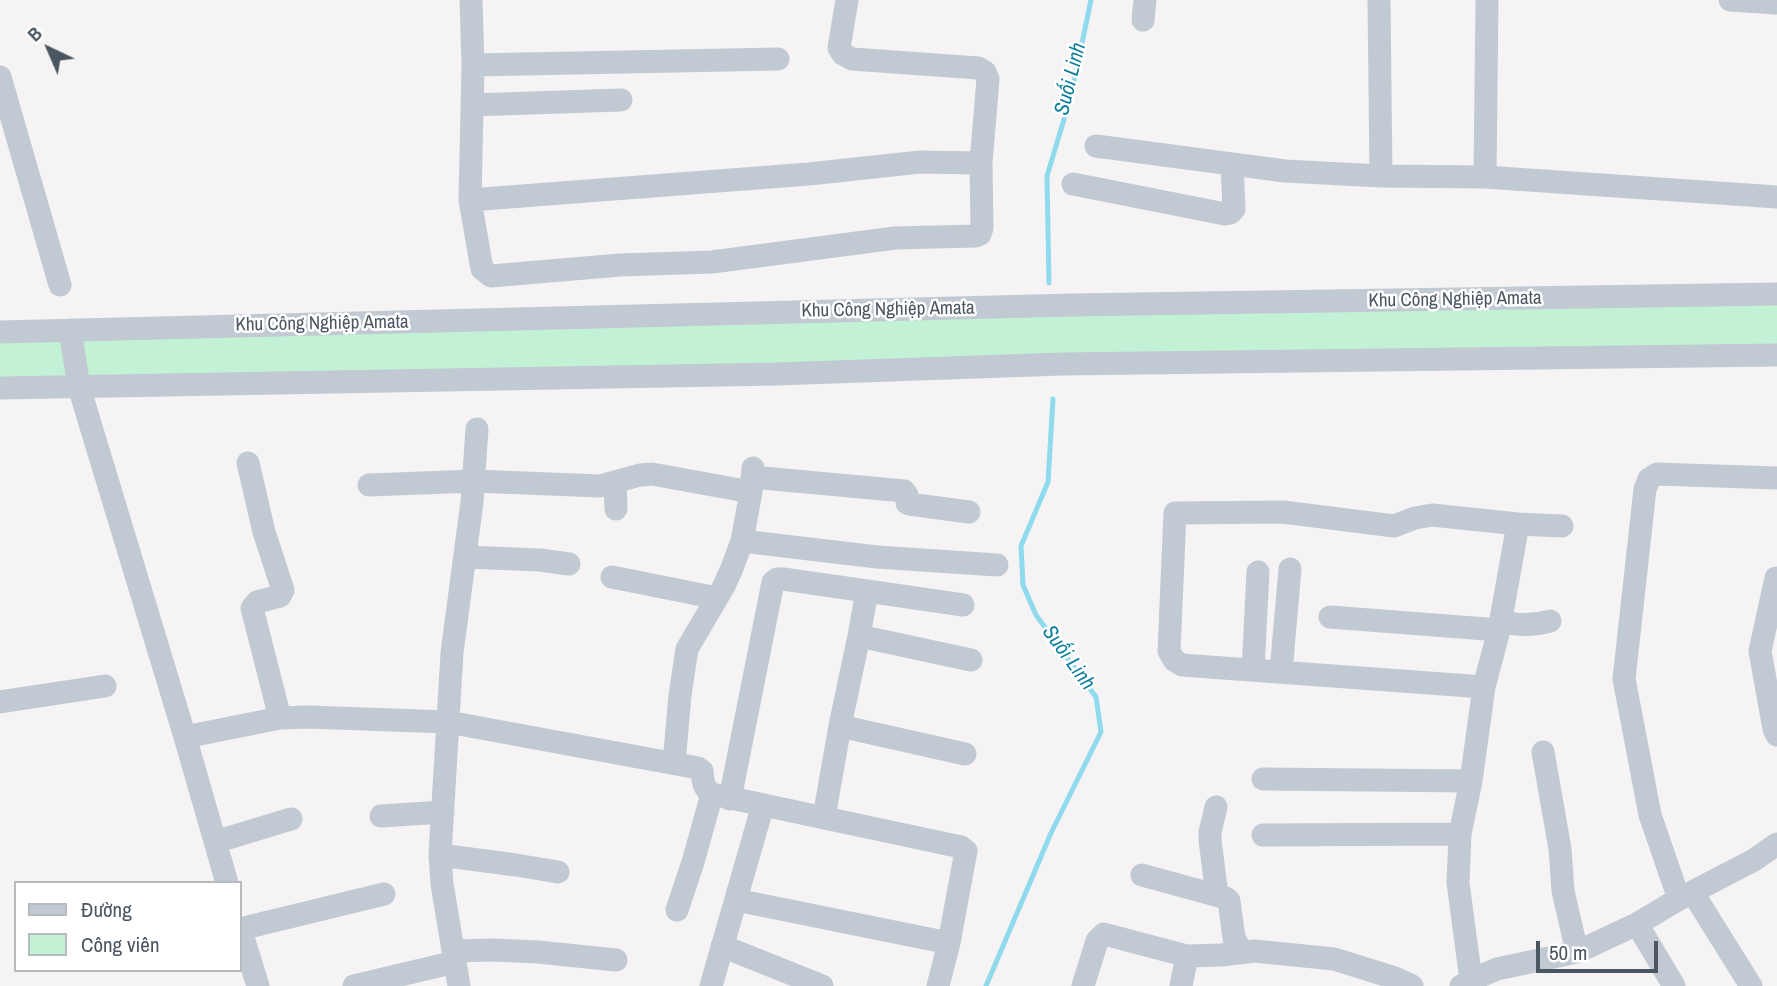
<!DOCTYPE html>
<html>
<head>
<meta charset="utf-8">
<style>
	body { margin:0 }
	#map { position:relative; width:1777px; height:986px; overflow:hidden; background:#f5f3f3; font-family:"Archivo Narrow",sans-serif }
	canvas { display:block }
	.legend { position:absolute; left:14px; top:881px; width:228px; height:91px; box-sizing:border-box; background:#fff; border:2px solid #b7bbc0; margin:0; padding:9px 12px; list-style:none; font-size:21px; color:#4a5661 }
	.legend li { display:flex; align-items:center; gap:14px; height:35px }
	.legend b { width:35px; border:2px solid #b7bbc0 }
	.north { position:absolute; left:14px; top:14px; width:70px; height:70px; -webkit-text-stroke:5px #fff; paint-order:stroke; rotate:316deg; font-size:19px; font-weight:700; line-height:28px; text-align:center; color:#4a5661 }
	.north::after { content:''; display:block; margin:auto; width:24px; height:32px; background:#4a5661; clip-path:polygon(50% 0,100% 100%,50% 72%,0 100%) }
	.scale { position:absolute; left:1536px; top:941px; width:122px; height:32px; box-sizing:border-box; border:4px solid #4a5661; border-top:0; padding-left:9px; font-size:21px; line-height:24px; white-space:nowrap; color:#4a5661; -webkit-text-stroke:5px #fff; paint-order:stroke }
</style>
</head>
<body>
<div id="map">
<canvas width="1777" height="986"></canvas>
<ul class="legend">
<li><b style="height:9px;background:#c1cad2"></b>Đường</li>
<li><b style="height:19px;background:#c3f1d5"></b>Công viên</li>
</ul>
<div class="north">B</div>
<div class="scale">50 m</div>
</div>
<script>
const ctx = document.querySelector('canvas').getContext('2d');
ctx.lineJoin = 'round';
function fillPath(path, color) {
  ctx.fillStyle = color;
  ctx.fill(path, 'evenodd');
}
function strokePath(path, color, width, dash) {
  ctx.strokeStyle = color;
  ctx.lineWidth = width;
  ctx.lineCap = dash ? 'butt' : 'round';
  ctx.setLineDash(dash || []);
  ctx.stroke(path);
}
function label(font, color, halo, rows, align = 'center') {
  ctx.font = font + ' "Archivo Narrow",sans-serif';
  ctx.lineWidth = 5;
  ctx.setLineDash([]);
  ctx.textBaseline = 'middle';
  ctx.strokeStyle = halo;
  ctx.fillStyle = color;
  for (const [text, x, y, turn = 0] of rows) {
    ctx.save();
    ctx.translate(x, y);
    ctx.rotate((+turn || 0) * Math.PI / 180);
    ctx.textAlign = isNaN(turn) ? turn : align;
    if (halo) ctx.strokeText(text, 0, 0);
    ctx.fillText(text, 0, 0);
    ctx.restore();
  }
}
fillPath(new Path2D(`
	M 1777,304 L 1777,345 L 83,378 L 76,339 L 1042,316 Z
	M 66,339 L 72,378 L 0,379 L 0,341 Z`), '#c3f1d5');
strokePath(new Path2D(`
	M 1049,283 L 1047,176 L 1071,96 L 1091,0
	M 986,986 L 1051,833 L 1101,732 L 1096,697 L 1036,615 L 1023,585 L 1021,546 L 1048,482 L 1053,399`), '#90daee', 5);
strokePath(new Path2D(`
	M 471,0 L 473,65 L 470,200 L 482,269 L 491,276 L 620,265 L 712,262 L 895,238 L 976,236 L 980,234 L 982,228 L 981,163 L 988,79 L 985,72 L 978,68 L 852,59 L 843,54 L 839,48 L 847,0
	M 1379,0 L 1381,176
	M 1730,0 L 1777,3
	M 1143,20 L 1145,0
	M 473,65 L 778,59
	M 0,77 L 60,285
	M 472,105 L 621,100
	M 1096,146 L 1285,171 L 1381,176 L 1485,177 L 1777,197
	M 1485,177 L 1487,0
	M 1073,184 L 1225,214 L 1230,213 L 1234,209 L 1232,164
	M 470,200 L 809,174 L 920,162 L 981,163
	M 70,330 L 79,387 L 185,737 L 227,883
	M 0,332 L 1073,305 L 1777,294
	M 0,388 L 777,374 L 1062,364 L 1777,355
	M 248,463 L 264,532 L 283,590 L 280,596 L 257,602 L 252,608 L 280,718
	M 752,477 L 904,491 L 907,495 L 907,503 L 909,504 L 969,512
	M 615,483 L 616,509
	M 369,485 L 474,481 L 600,486 L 640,475 L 652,474 L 751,492
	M 742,541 L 877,557 L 997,565
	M 465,557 L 540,560 L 569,564
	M 612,577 L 717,598
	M 1776,578 L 1760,651 L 1774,729 L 1777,735
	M 867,591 L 963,605
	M 1330,617 L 1499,630
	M 1500,622 C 1518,625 1533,626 1550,621
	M 1253,670 L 1258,572
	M 1281,672 L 1290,569
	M 1484,687 L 1182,665 L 1174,660 L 1169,651 L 1175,513 L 1283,512 L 1394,526 L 1415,518 L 1432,515 L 1518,524 L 1562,526
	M 0,702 L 105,686
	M 840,726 L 965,754
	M 185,737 L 280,718 L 308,717 L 448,722 L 698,768 L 702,771 C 703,781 703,788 712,794 L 961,847 L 966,851 L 949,943 L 938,986
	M 1543,752 L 1560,849 L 1563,891 L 1577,952
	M 674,763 L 680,695 L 687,649 L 724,586 L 732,568 L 742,541 L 751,492 L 753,468
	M 1263,779 L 1471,781
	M 730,799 L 773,582 L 777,579 L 783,579 L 867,591 L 859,636
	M 1216,807 L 1210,832 L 1210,840 L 1217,895
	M 381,816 L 443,812
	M 824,817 L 840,726 L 859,636 L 971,660
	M 1263,835 L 1460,834
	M 215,842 L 291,819
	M 440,855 L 516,865 L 558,872
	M 1142,875 L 1226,898 L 1229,901 L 1234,938 L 1242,952
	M 1693,893 L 1751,986
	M 1679,899 L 1650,815 L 1624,679 L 1645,489 L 1649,479 L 1657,474 L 1777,478
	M 736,900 L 949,943
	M 677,910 L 693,862 L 712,794
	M 1637,924 L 1674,986
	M 240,928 L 258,986
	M 240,929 L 384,894
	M 722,946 L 822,986
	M 453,951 L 494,950 L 538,952 L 616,960
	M 1471,980 L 1458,883 L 1460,834 L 1471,781 L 1484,687 L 1499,630 L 1518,524
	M 354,986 L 455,962
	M 459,986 L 442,884 L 440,855 L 452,653 L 472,502 L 477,429
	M 711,986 L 763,805
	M 1083,986 L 1097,941 L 1104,934 L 1187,956 L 1221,955 L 1255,951 L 1334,959 L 1395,978 L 1412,986
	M 1181,986 L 1187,956
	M 1461,986 L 1471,980 L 1497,969 L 1577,952 L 1637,924 L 1679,899 L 1754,860 L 1777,844`), '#c1cad2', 23);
label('19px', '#4a5661', '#fff', [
	["Khu Công Nghiệp Amata",1455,300,-1],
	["Khu Công Nghiệp Amata",888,310,-1],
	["Khu Công Nghiệp Amata",322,324,-1]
]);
label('italic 21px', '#0c7c9b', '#fff', [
	["Suối Linh",1071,79,-76],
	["Suối Linh",1068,658,54]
]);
</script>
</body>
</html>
